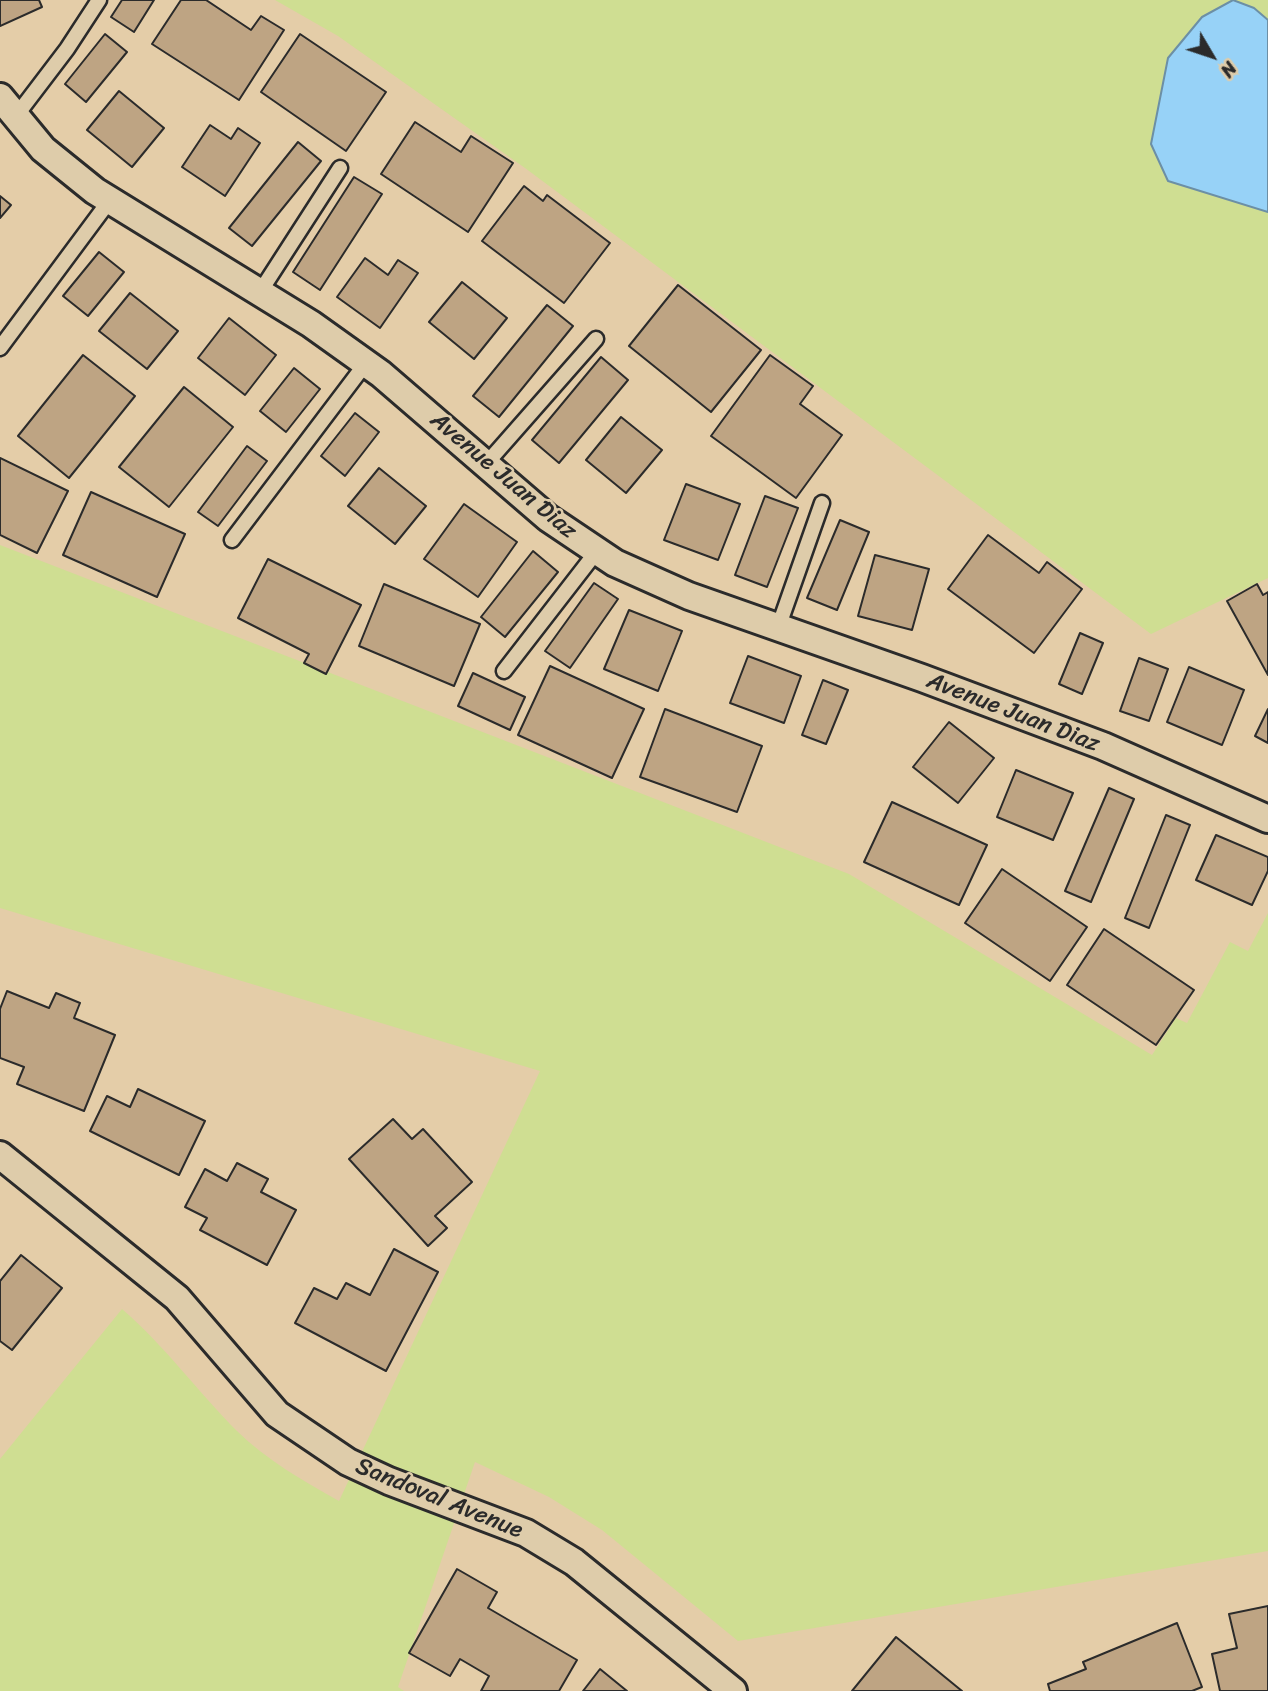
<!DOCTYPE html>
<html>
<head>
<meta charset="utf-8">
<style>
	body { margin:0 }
	#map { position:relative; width:1268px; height:1691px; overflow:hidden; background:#e4cda8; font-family:Sriracha,sans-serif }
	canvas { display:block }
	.north { position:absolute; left:1177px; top:21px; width:70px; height:70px; -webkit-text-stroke:5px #deccaa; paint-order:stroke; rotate:129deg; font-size:19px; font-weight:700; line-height:28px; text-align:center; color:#2b2b2b }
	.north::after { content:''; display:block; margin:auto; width:24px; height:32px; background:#2b2b2b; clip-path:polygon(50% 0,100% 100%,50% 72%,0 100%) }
</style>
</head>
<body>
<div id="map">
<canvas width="1268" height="1691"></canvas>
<div class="north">N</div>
</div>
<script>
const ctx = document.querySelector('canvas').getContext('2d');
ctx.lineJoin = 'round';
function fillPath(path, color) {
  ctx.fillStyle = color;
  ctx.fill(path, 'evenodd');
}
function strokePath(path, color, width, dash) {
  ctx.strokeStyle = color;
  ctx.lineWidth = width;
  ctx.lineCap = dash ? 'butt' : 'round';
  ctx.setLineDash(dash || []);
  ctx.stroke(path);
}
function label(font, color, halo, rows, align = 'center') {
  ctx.font = font + ' Sriracha,sans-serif';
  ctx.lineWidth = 5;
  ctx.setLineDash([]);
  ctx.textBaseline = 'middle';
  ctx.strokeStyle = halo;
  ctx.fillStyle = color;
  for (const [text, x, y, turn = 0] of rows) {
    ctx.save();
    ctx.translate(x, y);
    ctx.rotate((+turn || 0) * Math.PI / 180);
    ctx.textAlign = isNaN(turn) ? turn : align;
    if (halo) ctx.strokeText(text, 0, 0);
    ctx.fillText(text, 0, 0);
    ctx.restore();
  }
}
fillPath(new Path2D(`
	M 275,0 L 1268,0 L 1268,578 L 1151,634 L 525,168 L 338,36 Z
	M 0,545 L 849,874 L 1152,1055 L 1176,1018 L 1187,1023 L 1230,942 L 1248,951 L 1268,913 L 1268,1551 L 738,1641 L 602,1530 L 549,1497 L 475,1462 L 398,1687 L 404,1691 L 0,1691 L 0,1459 L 122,1309 C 165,1346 197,1391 237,1431 C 266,1460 304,1481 339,1501 L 540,1071 L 0,908 Z`), '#cfde92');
const water = new Path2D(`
	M 1233,0 L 1254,8 L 1268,20 L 1268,212 L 1168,181 L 1151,144 L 1168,58 L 1202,17 Z`);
fillPath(water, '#97d2f7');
strokePath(water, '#6c8fa5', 2);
const building = new Path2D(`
	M 0,0 L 39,0 L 42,7 L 0,26 Z
	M 122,0 L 154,0 L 134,32 L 111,17 Z
	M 181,0 L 206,0 L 251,30 L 261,16 L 284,30 L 239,100 L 152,44 Z
	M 105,34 L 127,52 L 86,102 L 65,84 Z
	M 300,34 L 386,92 L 346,151 L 261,92 Z
	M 119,91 L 164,128 L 132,167 L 87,130 Z
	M 415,122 L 461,152 L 471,136 L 513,163 L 468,232 L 381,174 Z
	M 210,125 L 231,139 L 238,128 L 260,143 L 225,196 L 182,167 Z
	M 298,142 L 321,161 L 252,246 L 229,228 Z
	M 354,177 L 382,194 L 320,290 L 293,272 Z
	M 524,186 L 543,201 L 547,195 L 610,243 L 564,303 L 482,241 Z
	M 0,196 L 11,205 L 0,218 Z
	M 99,252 L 124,272 L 88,316 L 63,296 Z
	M 365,258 L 388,275 L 398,260 L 418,273 L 380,328 L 337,297 Z
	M 462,282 L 507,318 L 474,359 L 429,322 Z
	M 678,285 L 761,350 L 711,412 L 629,346 Z
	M 130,293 L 178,331 L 147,369 L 99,331 Z
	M 547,305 L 573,326 L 499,417 L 473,396 Z
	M 229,318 L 276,355 L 245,395 L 198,358 Z
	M 83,355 L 135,396 L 69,478 L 18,436 Z
	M 770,355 L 813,386 L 800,404 L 842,435 L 796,498 L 711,436 Z
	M 601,357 L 628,380 L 559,463 L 532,440 Z
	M 294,368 L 320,389 L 286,432 L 260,411 Z
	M 184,387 L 233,427 L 169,507 L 119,467 Z
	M 355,413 L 379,432 L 345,476 L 321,456 Z
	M 621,417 L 662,450 L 626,493 L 586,460 Z
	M 247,446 L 267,461 L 218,526 L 198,512 Z
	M 0,458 L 68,491 L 37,553 L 0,535 Z
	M 379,468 L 426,506 L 395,544 L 348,506 Z
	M 686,484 L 740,504 L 718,560 L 664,540 Z
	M 91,492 L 185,534 L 157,597 L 63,555 Z
	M 765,496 L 798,508 L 767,587 L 735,575 Z
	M 464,504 L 517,542 L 478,597 L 424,559 Z
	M 840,520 L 869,532 L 837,610 L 807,598 Z
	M 988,535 L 1039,573 L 1047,562 L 1082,589 L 1034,653 L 948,589 Z
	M 533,551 L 558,572 L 505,637 L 481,617 Z
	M 875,555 L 929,569 L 912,630 L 858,616 Z
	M 268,559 L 361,605 L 326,674 L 304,663 L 309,654 L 238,618 Z
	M 594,583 L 618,599 L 570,668 L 545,651 Z
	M 384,584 L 480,624 L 454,686 L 359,646 Z
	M 1257,584 L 1263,595 L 1268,592 L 1268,675 L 1227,601 Z
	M 629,610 L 682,631 L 658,691 L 604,669 Z
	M 1080,633 L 1103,643 L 1082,694 L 1059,684 Z
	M 748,656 L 801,676 L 784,723 L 730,703 Z
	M 1139,658 L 1168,669 L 1149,721 L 1120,711 Z
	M 550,666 L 644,709 L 612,778 L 518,735 Z
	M 1189,667 L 1244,690 L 1222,745 L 1167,722 Z
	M 473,673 L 525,697 L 510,730 L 458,706 Z
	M 823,680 L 848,690 L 826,744 L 802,735 Z
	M 665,709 L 762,746 L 737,812 L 640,777 Z
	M 1268,709 L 1268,743 L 1255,736 Z
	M 949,722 L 994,758 L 958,803 L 913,767 Z
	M 1016,770 L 1073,793 L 1053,840 L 997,817 Z
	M 1109,788 L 1134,799 L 1091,902 L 1065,891 Z
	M 892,802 L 987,845 L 959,905 L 864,862 Z
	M 1166,815 L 1190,825 L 1149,928 L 1125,918 Z
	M 1216,835 L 1268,857 L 1268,871 L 1252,905 L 1196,880 Z
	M 1002,869 L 1087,927 L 1050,981 L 965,923 Z
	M 1104,929 L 1194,990 L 1156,1045 L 1067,985 Z
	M 7,991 L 49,1008 L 56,993 L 80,1003 L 74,1018 L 115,1035 L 84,1111 L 17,1084 L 24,1067 L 0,1058 L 0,1009 Z
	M 138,1089 L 205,1121 L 179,1175 L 90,1131 L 107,1096 L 130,1107 Z
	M 393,1119 L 412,1139 L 423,1129 L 472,1182 L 435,1216 L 447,1228 L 428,1246 L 349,1159 Z
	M 237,1163 L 268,1179 L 261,1192 L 296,1210 L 267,1265 L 200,1230 L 207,1218 L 185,1207 L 205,1169 L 227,1181 Z
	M 394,1249 L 438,1272 L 386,1371 L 295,1323 L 314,1288 L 337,1299 L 346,1283 L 370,1295 Z
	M 21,1255 L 62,1288 L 12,1350 L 0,1341 L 0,1281 Z
	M 457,1569 L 497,1592 L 488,1608 L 577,1660 L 559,1691 L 481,1691 L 489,1676 L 460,1659 L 450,1676 L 409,1653 Z
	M 1268,1606 L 1268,1691 L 1220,1691 L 1212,1654 L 1237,1648 L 1229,1614 Z
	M 1177,1623 L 1202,1687 L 1192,1691 L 1050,1691 L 1048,1684 L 1086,1669 L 1083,1662 Z
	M 896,1637 L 962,1691 L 852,1691 Z
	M 600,1669 L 627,1691 L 583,1691 Z`);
fillPath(building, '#bea483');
strokePath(building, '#2b2b2b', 2);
const lane = new Path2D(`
	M 16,116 L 67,49 L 99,0
	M 260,292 L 340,168
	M 0,348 L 110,200
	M 486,464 L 596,339
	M 232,540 L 366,363
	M 778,628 L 822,503
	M 504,671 L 597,551`);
const street = new Path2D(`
	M 0,97 L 43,149 L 95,191 L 311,324 L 381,374 L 548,518 L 615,563 L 689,596 L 922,678 L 1103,746 L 1268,819
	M 0,1155 L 177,1298 L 277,1414 L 348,1462 L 389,1481 L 526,1533 L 574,1562 L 733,1691`);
strokePath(lane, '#2b2b2b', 19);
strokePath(street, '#2b2b2b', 32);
strokePath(lane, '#deccaa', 14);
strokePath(street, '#deccaa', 26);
label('24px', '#2b2b2b', '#deccaa', [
	["Avenue Juan Diaz",503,476,40],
	["Avenue Juan Diaz",1013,713,21],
	["Sandoval Avenue",439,1499,22]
]);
</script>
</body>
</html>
